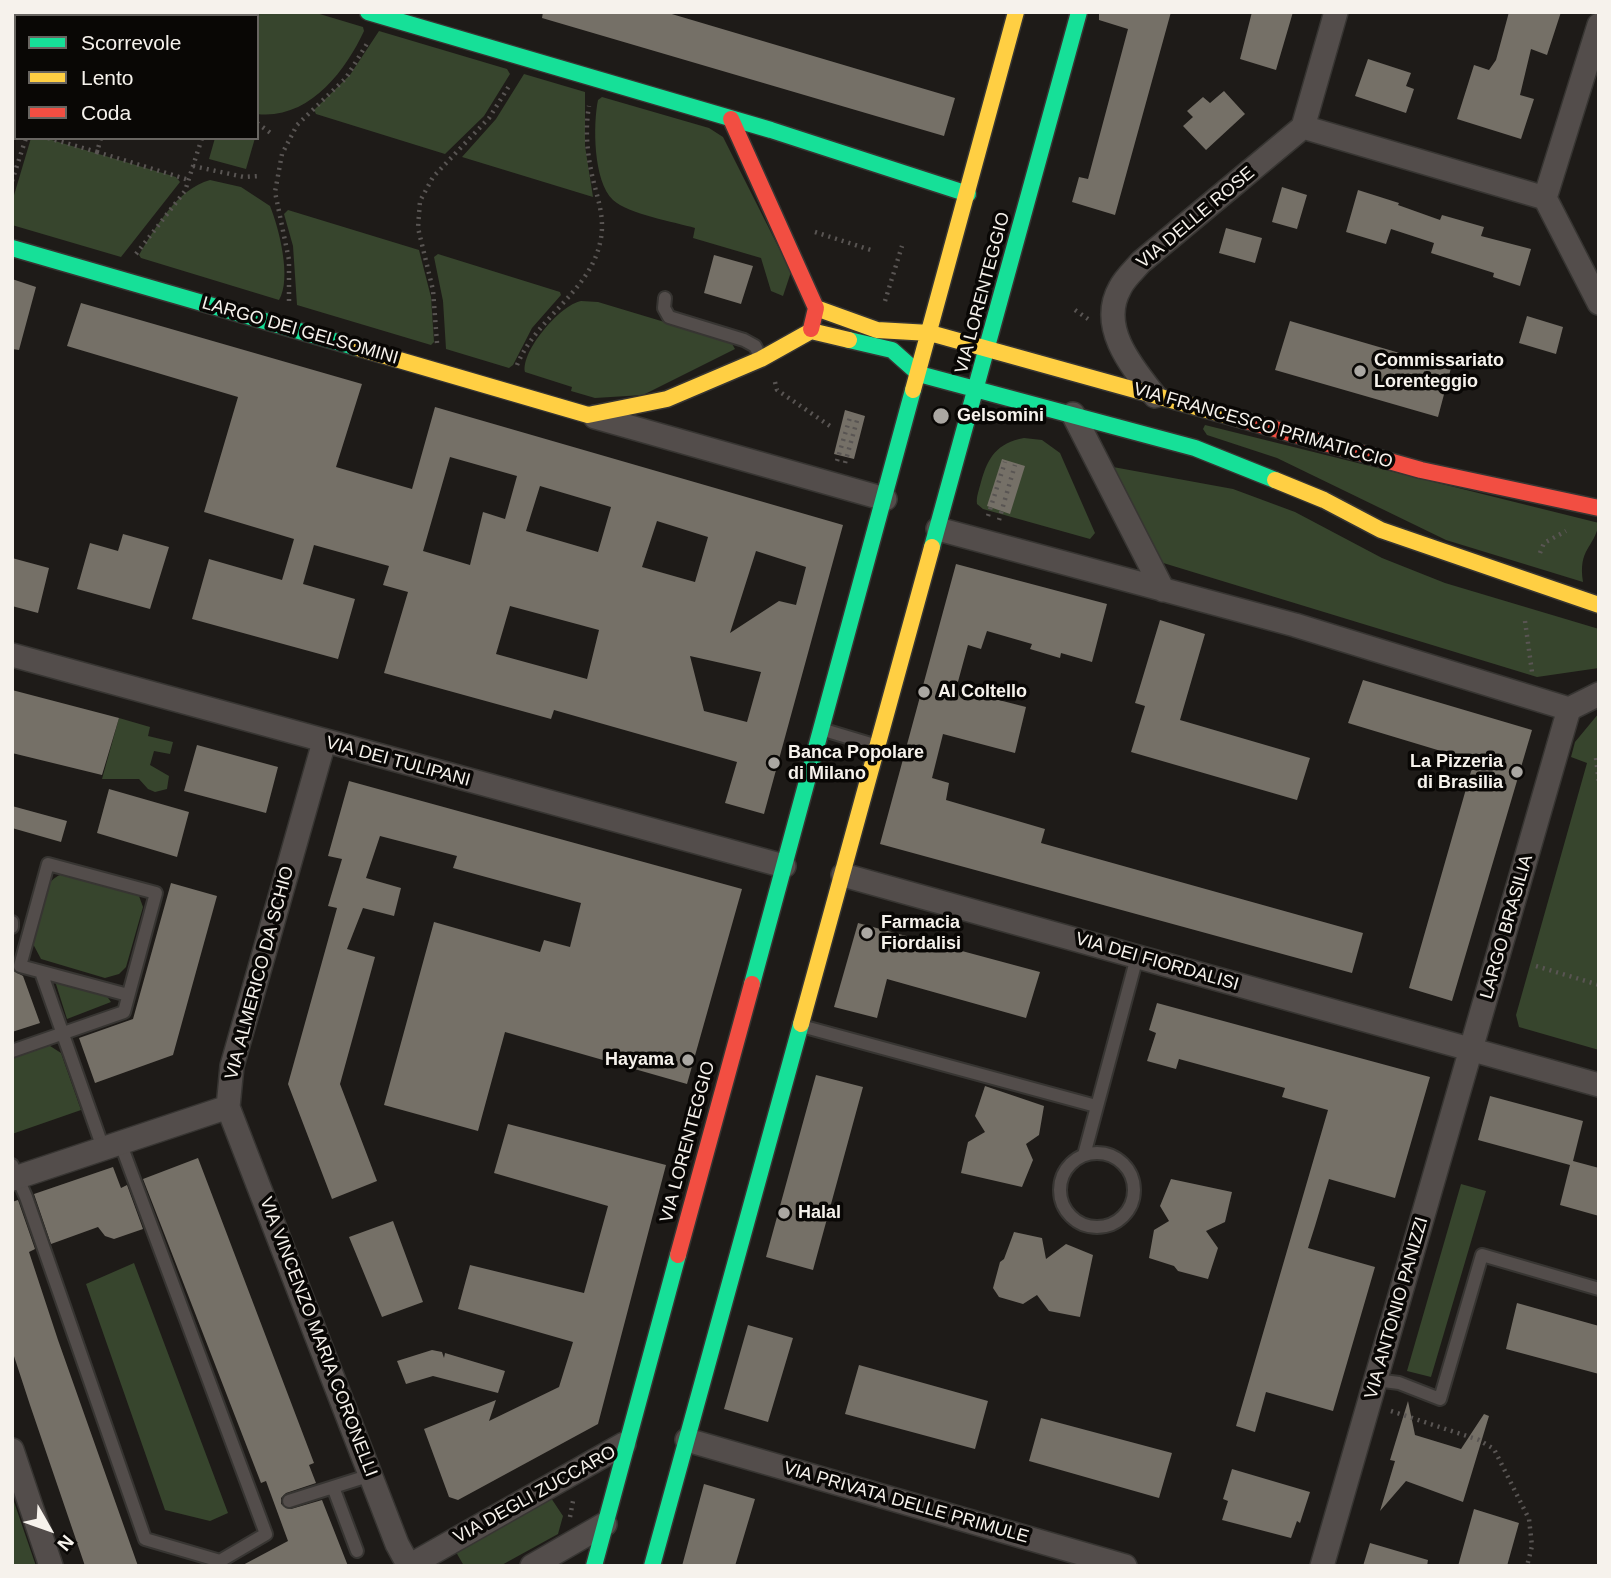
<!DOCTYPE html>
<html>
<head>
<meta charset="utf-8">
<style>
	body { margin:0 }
	#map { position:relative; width:1611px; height:1578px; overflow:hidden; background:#1e1b18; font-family:Helvetica,sans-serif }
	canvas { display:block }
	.frame { position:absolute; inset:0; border:14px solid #f6f2ec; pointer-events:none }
	.legend { position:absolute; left:14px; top:14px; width:245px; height:126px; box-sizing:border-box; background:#090705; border:2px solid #686561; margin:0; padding:9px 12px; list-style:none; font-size:21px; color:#f6f2ec }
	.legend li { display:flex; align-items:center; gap:14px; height:35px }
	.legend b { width:35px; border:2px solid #686561 }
	.north { position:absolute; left:14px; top:1494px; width:70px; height:70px; -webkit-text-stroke:5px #090705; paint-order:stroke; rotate:130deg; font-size:19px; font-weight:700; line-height:28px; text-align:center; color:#f6f2ec }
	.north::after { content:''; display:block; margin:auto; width:24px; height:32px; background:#f6f2ec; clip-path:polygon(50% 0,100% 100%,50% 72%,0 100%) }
</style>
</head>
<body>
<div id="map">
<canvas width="1611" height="1578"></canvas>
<div class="frame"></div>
<ul class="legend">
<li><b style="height:9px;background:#16e098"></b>Scorrevole</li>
<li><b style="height:9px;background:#ffcf43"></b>Lento</li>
<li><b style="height:9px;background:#f24e42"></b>Coda</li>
</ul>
<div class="north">N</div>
</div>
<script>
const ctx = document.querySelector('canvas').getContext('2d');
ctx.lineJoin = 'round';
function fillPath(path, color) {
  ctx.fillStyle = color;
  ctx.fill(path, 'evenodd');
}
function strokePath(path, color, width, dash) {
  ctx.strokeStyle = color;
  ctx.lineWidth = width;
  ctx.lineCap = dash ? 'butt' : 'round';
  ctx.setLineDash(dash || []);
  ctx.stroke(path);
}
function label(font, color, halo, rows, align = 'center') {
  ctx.font = font + ' Helvetica,sans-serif';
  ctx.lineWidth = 7;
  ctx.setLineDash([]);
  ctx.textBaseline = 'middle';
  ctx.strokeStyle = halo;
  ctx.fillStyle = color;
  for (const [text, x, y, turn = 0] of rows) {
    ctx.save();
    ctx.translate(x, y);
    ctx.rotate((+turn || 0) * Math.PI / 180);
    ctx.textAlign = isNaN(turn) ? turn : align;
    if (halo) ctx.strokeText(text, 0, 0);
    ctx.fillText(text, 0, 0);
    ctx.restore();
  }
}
fillPath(new Path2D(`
	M 64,12 L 203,12 L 203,16 L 63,16 Z
	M 215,12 L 313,12 L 363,27 L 364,31 C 345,72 308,120 257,114 L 257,16 L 215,16 Z
	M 379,31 L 507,69 L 510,74 L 484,116 L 445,154 L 316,114 L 314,110 L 350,75 Z
	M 524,74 L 585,92 L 585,146 L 593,197 L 462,157 L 496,119 Z
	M 602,97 L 709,128 L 723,137 L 791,272 L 783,296 L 771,291 L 761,258 L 693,238 L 695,228 C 675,222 628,214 613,200 C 593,181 593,124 598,100 Z
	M 31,138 L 45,138 L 176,177 L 180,182 L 121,257 L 12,225 L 12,202 Z
	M 215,138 L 255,138 L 246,169 L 209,159 Z
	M 210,180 L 241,187 L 270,206 C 279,228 292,279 279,300 L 141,258 L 139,255 C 155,228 177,189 210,180 Z
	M 288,210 L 419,250 L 431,297 L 434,342 L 431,345 L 297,305 L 293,246 L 284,214 Z
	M 438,254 L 560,292 L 561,295 L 532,328 L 513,365 L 509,368 L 446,349 L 443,301 L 434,257 Z
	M 581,301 L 598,302 L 731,342 L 735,349 L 643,395 L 595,398 L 571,391 L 572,387 L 525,372 C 521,351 560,305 581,301 Z
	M 1205,425 L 1599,523 C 1594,549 1578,548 1583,582 L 1446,540 L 1277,458 L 1207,435 L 1203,429 Z
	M 1024,438 L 1042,440 L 1060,453 L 1095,533 L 1090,539 L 983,509 L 977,504 C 976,497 979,490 981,482 C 988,457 997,443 1024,438 Z
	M 1113,467 L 1233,489 L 1295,512 L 1382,558 L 1445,583 L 1599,629 L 1599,668 L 1537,677 L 1160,562 L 1110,473 Z
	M 1599,713 L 1599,1050 L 1519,1027 L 1516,1015 L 1587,763 L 1571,757 L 1575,742 Z
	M 119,718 L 150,727 L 148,736 L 173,742 L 170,754 L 154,751 L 150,765 L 169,776 L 167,789 L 155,792 L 148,789 L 139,779 L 102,779 Z
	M 68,873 L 139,896 L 143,907 L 126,967 L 119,974 L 105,978 L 41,959 L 32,942 C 38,918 38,876 68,873 Z
	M 55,981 L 106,995 L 111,1002 L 67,1019 Z
	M 47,1044 L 61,1053 L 81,1110 L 12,1134 L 12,1056 Z
	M 1461,1184 L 1486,1191 L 1431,1377 L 1407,1371 Z
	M 134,1263 L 228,1513 L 210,1521 L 165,1510 L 86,1284 Z
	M 12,1496 L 36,1566 L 12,1566 Z
	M 551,1498 L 563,1516 L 558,1534 L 500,1566 L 464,1566 L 456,1552 Z`), '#37452d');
fillPath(new Path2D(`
	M 543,12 L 665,12 L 955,98 L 944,136 L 542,18 Z
	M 1099,12 L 1171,12 L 1115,215 L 1072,202 L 1079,177 L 1088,179 L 1128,29 L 1099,20 Z
	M 1252,12 L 1293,12 L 1276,70 L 1240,59 Z
	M 1509,12 L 1561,12 L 1547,55 L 1531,49 L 1520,95 L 1534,99 L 1521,139 L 1457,119 L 1474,65 L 1489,70 L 1496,60 Z
	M 1368,59 L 1411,73 L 1406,86 L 1414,89 L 1406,113 L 1355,96 Z
	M 1224,91 L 1245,114 L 1206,150 L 1183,126 L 1193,117 L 1187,111 L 1203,97 L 1210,103 Z
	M 1282,187 L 1307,195 L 1297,229 L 1272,222 Z
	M 1358,190 L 1399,203 L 1398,205 L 1440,220 L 1442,215 L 1484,227 L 1481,236 L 1531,249 L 1520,286 L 1493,277 L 1494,273 L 1431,253 L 1434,243 L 1391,229 L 1386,244 L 1346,232 Z
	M 1226,228 L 1262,238 L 1255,263 L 1219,253 Z
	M 714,255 L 753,266 L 741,304 L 704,293 Z
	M 12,279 L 36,287 L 19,350 L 12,349 Z
	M 81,303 L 362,384 L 336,467 L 412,489 L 435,407 L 843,525 L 764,814 L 725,803 L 737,762 L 554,710 L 551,719 L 384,673 L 408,592 L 383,585 L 389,566 L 314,545 L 303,584 L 355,599 L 338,659 L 192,619 L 209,559 L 282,580 L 294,539 L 204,512 L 238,397 L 67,346 ZM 450,457 L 517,476 L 505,519 L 483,512 L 470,565 L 423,551 ZM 540,486 L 611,507 L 598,552 L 526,531 ZM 657,521 L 708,537 L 695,582 L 642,567 ZM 756,551 L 806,567 L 796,605 L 779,601 L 730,633 ZM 510,606 L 599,630 L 587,679 L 496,654 ZM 690,656 L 761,672 L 747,722 L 704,711 Z
	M 1527,316 L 1563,327 L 1556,354 L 1519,343 Z
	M 1290,321 L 1451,368 L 1438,417 L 1275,370 Z
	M 845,410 L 865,416 L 854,459 L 834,454 Z
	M 1002,459 L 1025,466 L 1010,514 L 987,506 Z
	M 123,534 L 169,547 L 150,609 L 77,589 L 90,543 L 118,551 Z
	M 12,558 L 49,568 L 38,613 L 12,606 Z
	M 956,564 L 1107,604 L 1092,662 L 1061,653 L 1060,658 L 1030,649 L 1032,644 L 987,631 L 981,649 L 968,645 L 956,689 L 1026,707 L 1015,753 L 943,734 L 932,778 L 949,783 L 946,800 L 1045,829 L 1041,843 L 1363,933 L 1352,973 L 880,844 Z
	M 1160,620 L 1205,634 L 1180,720 L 1310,758 L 1297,800 L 1131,752 L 1145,706 L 1135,703 Z
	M 1363,680 L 1532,730 L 1452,1001 L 1409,988 L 1474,761 L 1348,723 Z
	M 12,690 L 119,718 L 102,775 L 12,753 Z
	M 197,745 L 278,767 L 266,813 L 184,791 Z
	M 349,781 L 742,889 L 687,1084 L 505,1032 L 478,1131 L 384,1105 L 434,922 L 540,952 L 544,940 L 570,947 L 581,903 L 453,868 L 457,856 L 380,836 L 366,878 L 401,888 L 394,916 L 363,908 L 347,949 L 375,957 L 340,1084 L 377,1181 L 332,1199 L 288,1084 L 337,908 L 328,906 L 342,859 L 328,856 Z
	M 109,789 L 189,812 L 177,857 L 97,833 Z
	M 12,806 L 67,821 L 61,842 L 12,828 Z
	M 171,883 L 217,896 L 173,1055 L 95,1083 L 79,1038 L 133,1019 Z
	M 858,923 L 1040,972 L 1026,1018 L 887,979 L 877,1018 L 834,1007 Z
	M 12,970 L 23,976 L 40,1023 L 12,1032 Z
	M 1157,1003 L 1430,1077 L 1395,1198 L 1329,1179 L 1315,1226 L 1308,1248 L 1375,1267 L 1333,1411 L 1266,1392 L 1255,1432 L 1236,1426 L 1328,1110 L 1282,1097 L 1285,1088 L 1179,1059 L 1176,1069 L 1147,1061 L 1156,1033 L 1149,1030 Z
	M 816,1075 L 863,1087 L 813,1270 L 766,1257 Z
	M 985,1086 L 1044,1106 L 1039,1135 L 1026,1144 L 1033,1160 L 1022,1187 L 961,1173 L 968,1142 L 985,1132 L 975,1116 Z
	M 1490,1096 L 1583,1121 L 1573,1161 L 1599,1168 L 1599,1216 L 1560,1205 L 1570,1165 L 1478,1140 Z
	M 508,1124 L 666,1165 L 598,1424 L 458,1500 L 449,1497 L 424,1429 L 496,1400 L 489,1421 L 559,1387 L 573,1342 L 458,1309 L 470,1265 L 584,1293 L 608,1206 L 494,1173 Z
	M 198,1158 L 314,1463 L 309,1465 L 316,1483 L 286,1493 L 281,1498 L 281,1504 L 291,1509 L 322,1500 L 348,1566 L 241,1566 L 288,1541 L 266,1481 L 261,1483 L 143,1179 Z
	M 113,1167 L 121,1188 L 127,1185 L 143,1229 L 114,1239 L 105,1236 L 98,1227 L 51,1244 L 34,1194 Z
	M 1171,1179 L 1232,1192 L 1225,1222 L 1206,1231 L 1218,1248 L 1208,1279 L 1178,1271 L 1174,1266 L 1149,1258 L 1154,1230 L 1169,1221 L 1160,1206 Z
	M 18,1200 L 35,1249 L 29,1252 L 58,1340 L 138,1566 L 85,1566 L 30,1405 L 12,1350 L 12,1202 Z
	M 393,1221 L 423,1302 L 382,1317 L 349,1237 Z
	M 1014,1232 L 1042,1238 L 1046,1259 L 1066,1244 L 1093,1255 L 1080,1317 L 1049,1311 L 1037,1295 L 1023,1304 L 999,1297 L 993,1288 L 1000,1262 L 1004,1259 Z
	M 1517,1303 L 1599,1326 L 1599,1374 L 1506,1349 Z
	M 748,1325 L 793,1338 L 768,1422 L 724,1409 Z
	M 432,1350 L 442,1352 L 444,1358 L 445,1353 L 505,1371 L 498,1393 L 433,1376 L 406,1384 L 397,1361 Z
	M 859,1365 L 988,1401 L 975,1449 L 845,1414 Z
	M 1408,1401 L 1415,1435 L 1461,1449 L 1484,1414 L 1489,1416 L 1463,1502 L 1406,1481 L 1380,1511 L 1395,1461 L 1390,1460 Z
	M 1041,1418 L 1172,1453 L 1159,1498 L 1029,1461 Z
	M 1232,1469 L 1310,1492 L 1300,1523 L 1297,1521 L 1291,1538 L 1222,1520 L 1228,1501 L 1223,1499 Z
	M 704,1484 L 755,1499 L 735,1566 L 682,1566 Z
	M 1474,1509 L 1519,1523 L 1507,1566 L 1458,1566 Z
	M 1370,1543 L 1428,1560 L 1427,1566 L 1363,1566 Z`), '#757067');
const lane = new Path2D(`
	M 665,298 L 664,308 L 669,317 L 744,340 L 755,346 L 761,358
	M 824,730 L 874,745
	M 12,922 L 12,927
	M 41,972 L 103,1148
	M 805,1027 L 1096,1106
	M 12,1051 L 124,1012 L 156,893 L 48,864 L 20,966 L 128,995
	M1060 1190a37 37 0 1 1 74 0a37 37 0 1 1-74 0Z
	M 1084,1155 L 1137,957
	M 12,1165 L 26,1197 L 145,1539 L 220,1561 L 266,1534 L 120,1142
	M 1376,1380 L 1399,1383 L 1440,1399 L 1482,1255 L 1599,1289
	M 333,1487 L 357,1551
	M 289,1501 L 371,1475`);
const street = new Path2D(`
	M 1599,25 L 1545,198 L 1599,303
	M 1303,127 L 1545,198
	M 1155,396 C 1132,367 1098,327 1120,288 C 1124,279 1134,270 1141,262 L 1303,127 L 1336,12
	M 1073,414 L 1163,590
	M 595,417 L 885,499
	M 938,529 L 1295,625 L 1569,709
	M 12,655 L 784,866
	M 324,742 L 232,1066 L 228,1107 L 397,1544 L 409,1566
	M 843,875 L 1599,1085
	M 12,1179 L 228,1107
	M 687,1440 L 1125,1566
	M 12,1450 L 51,1566
	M 409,1566 L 624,1444
	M 532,1566 L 605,1524
	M 1322,1566 L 1569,709 L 1599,694`);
const fast = new Path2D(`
	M 368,12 L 771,130 L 968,194
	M 12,248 L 358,348
	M 849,340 L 892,350 L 919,374 L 1195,448 L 1275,480
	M 932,547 L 1079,12
	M 752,984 L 913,390
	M 594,1566 L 678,1255
	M 652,1566 L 801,1024`);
const slow = new Path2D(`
	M 816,308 L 877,330 L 930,333 L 1243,420
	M 358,348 L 588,415 L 667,399 L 761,359 L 811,331 L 849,340
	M 913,390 L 1016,12
	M 1275,480 L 1324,500 L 1381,530 L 1599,605
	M 801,1024 L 932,547`);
const jam = new Path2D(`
	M 731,119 L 816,308 L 811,329
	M 1243,420 L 1421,470 L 1599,508
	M 678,1255 L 752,984`);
strokePath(lane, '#373532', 16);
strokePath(street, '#373532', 26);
strokePath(fast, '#373532', 19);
strokePath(slow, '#373532', 19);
strokePath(jam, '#373532', 19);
strokePath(new Path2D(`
	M 57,16 L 58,12
	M 210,16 L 211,12
	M 12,53 L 16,54
	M 12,110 L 16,111
	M 257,123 L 272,134
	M 48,138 L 97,152 L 101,138
	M 97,152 L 189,180
	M 193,166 L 244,177 L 259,176
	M 12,181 L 26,138
	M 815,232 L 874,251
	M 136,254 L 185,191 L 202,138
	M 289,301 L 289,260 L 275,192 L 282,154 L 297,125 L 346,78 L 368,42
	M 885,301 L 902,246
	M 1075,310 L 1088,319
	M 437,343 L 433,290 L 418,228 L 420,201 L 433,177 L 489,118 L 511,83
	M 517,365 C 537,317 589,292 600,243 C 606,218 597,198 592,175 C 587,152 585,129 589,106
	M 775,382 L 777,390 L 830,426
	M 837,461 L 851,414
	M 845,463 L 858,417
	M 988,516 L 1005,462
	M 999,520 L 1015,465
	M 1540,553 L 1544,543 L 1566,531
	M 1525,621 L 1532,672
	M 1596,758 L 1599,784
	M 1536,966 L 1599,985
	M 1391,1411 L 1479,1440 L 1494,1449 L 1529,1519 L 1532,1546 L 1527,1566
	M 570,1517 L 573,1501`), '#595553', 4.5, [2, 5]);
strokePath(lane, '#534d4b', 12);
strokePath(street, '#534d4b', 23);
strokePath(fast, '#16e098', 16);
strokePath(slow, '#ffcf43', 16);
strokePath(jam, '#f24e42', 16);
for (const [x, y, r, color] of [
	[1360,371,7,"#aaa7a2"],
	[941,416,9,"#aaa7a2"],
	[924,692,7,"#aaa7a2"],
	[774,763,7,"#aaa7a2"],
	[1517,772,7,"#aaa7a2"],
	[867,933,7,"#aaa7a2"],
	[688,1060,7,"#aaa7a2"],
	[784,1213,7,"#aaa7a2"]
]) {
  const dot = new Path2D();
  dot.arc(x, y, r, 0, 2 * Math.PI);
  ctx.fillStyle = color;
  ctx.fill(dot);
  strokePath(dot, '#090705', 2.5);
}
label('18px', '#f6f2ec', '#090705', [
	["VIA DELLE ROSE",1196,218,-40],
	["VIA LORENTEGGIO",983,293,-75],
	["LARGO DEI GELSOMINI",300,331,16],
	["VIA FRANCESCO PRIMATICCIO",1263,426,16],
	["VIA DEI TULIPANI",398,762,15],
	["LARGO BRASILIA",1507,927,-74],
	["VIA DEI FIORDALISI",1157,962,16],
	["VIA ALMERICO DA SCHIO",260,973,-75],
	["VIA LORENTEGGIO",688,1142,-75],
	["VIA ANTONIO PANIZZI",1397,1308,-74],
	["VIA VINCENZO MARIA CORONELLI",318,1337,69],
	["VIA DEGLI ZUCCARO",535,1495,-29],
	["VIA PRIVATA DELLE PRIMULE",906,1503,16]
]);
label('bold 18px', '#f6f2ec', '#090705', [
	["Commissariato",1374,361],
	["Lorenteggio",1374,382],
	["Gelsomini",957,416],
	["Al Coltello",938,692],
	["Banca Popolare",788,753],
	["di Milano",788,774],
	["La Pizzeria",1503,762,"right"],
	["di Brasilia",1503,783,"right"],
	["Farmacia",881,923],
	["Fiordalisi",881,944],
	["Hayama",674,1060,"right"],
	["Halal",798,1213]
], 'left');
</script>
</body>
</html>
